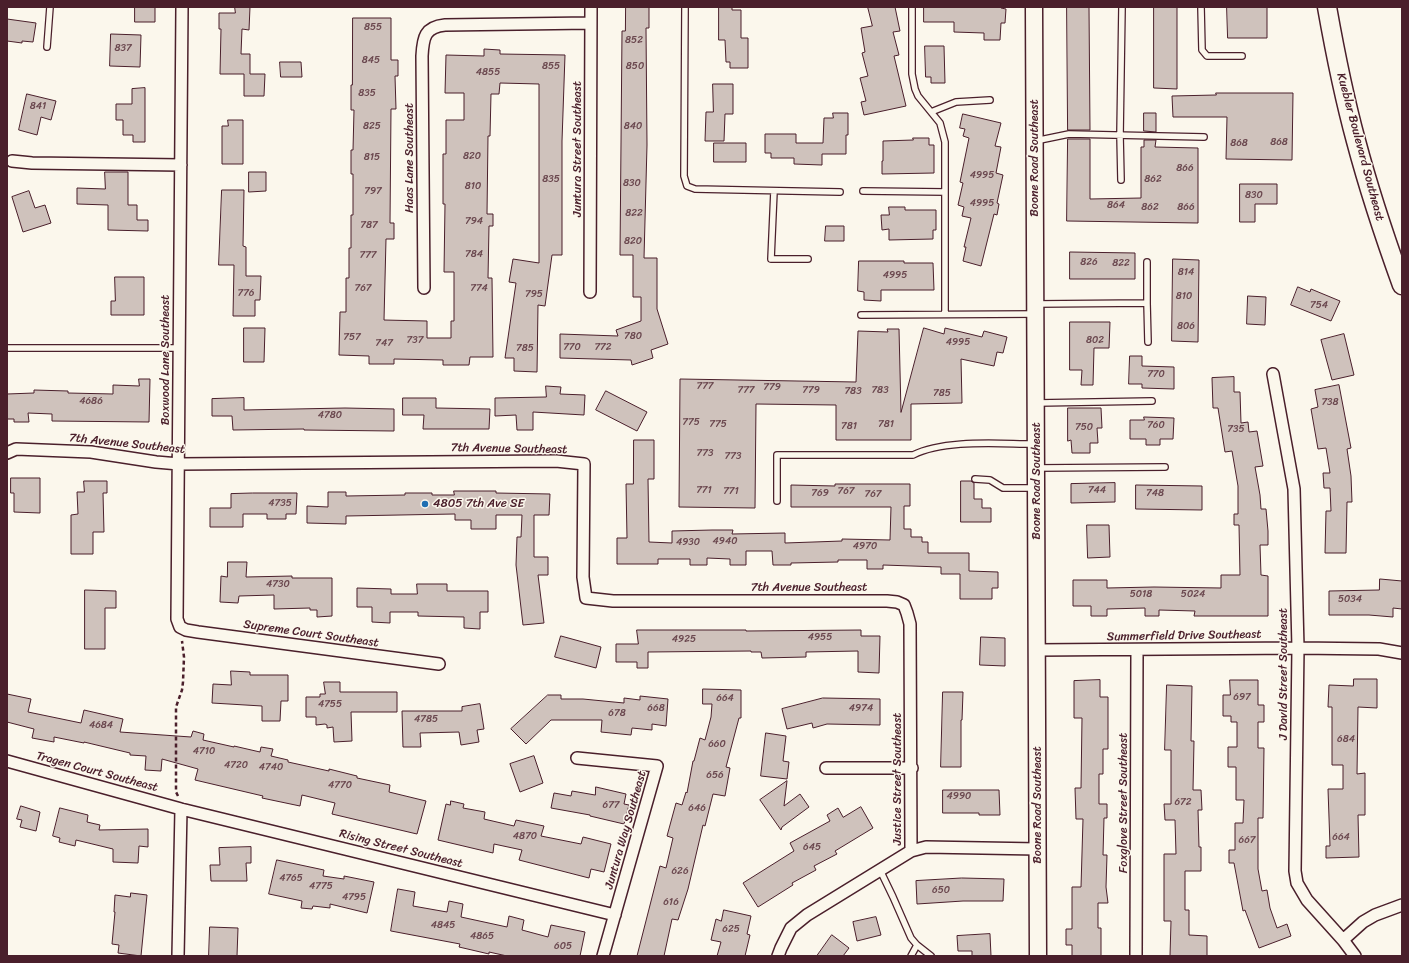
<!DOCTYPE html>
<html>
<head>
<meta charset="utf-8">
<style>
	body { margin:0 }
	#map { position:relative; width:1409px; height:963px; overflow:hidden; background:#fbf7ec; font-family:Sriracha,sans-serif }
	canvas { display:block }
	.frame { position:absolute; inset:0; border:8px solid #4a1f2b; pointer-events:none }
</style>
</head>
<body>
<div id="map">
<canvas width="1409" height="963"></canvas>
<div class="frame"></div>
</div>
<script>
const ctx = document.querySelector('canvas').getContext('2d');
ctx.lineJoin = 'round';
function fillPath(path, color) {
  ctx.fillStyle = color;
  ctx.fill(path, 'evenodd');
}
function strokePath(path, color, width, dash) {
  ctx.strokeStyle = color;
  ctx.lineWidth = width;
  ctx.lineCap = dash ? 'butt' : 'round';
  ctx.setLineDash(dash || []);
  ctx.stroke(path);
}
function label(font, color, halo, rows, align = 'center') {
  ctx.font = font + ' Sriracha,sans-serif';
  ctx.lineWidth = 3;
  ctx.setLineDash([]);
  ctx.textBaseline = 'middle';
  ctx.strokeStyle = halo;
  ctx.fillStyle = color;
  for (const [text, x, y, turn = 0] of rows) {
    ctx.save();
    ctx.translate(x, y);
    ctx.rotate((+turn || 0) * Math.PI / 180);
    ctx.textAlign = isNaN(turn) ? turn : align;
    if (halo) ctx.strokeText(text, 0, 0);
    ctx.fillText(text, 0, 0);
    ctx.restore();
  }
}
const building = new Path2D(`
	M 135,7 L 155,7 L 155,22 L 135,22 Z
	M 235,7 L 250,7 L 249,30 L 242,29 L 241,54 L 250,54 L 250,74 L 265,74 L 264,96 L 244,96 L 244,74 L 220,74 L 221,29 L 219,29 L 219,13 L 235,13 Z
	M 626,7 L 649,7 L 649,28 L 646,28 L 647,145 L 644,258 L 657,258 L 657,309 L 668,344 L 651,350 L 653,358 L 632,365 L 631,360 L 560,358 L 560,334 L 618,336 L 616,330 L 641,321 L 641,297 L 633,297 L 633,255 L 620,255 L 622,31 L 625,31 Z
	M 719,7 L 732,7 L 732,10 L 741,10 L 741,38 L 748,38 L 748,68 L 730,68 L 730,62 L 726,62 L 725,40 L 719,40 Z
	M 868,7 L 895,7 L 900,31 L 893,32 L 899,55 L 894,56 L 906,106 L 864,115 L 861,102 L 866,101 L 860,78 L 868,76 L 862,53 L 865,52 L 861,28 L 872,26 Z
	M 924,7 L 1001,7 L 1001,8 L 1006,9 L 1005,23 L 1001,23 L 1000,40 L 984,40 L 984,33 L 954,32 L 954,22 L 924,22 Z
	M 1067,7 L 1089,7 L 1090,130 L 1068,130 Z
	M 1154,7 L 1177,7 L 1177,89 L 1154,88 Z
	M 1227,7 L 1267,7 L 1267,38 L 1228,38 Z
	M 353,18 L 391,18 L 391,60 L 398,60 L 398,76 L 395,76 L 396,109 L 391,109 L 390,223 L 394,223 L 394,239 L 386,239 L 384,320 L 427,321 L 427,338 L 451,338 L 451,321 L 454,321 L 454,272 L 444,272 L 445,204 L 443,204 L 443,154 L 446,154 L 446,120 L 464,120 L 464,93 L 445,93 L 446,55 L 484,56 L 484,49 L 500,50 L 500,54 L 565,55 L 562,141 L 562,255 L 552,255 L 545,306 L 538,305 L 537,372 L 514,371 L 514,358 L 505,358 L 516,283 L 509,282 L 513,259 L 539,263 L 539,84 L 500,83 L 499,94 L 491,94 L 490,136 L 488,136 L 487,214 L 493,214 L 493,226 L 489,226 L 488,278 L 492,278 L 493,357 L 470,357 L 469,365 L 443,365 L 443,360 L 394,359 L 394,364 L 369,364 L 369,356 L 339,355 L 340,312 L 346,312 L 346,278 L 349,278 L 349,248 L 351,248 L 351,215 L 353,215 L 353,174 L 351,174 L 351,150 L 353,150 L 354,110 L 351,110 L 351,85 L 352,85 Z
	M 7,19 L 36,23 L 33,42 L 22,41 L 22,43 L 7,41 Z
	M 111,34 L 141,35 L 140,67 L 110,66 Z
	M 925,46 L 944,46 L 945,83 L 931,83 L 931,77 L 926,77 Z
	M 280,62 L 301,62 L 302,77 L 281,77 Z
	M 713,84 L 733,84 L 733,114 L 725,114 L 724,141 L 705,141 L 706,112 L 713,112 Z
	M 145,88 L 145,142 L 133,142 L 133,135 L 123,135 L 123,120 L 116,120 L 116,104 L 132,104 L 132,89 Z
	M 1216,93 L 1293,93 L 1292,160 L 1226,159 L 1227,117 L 1173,117 L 1172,96 L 1216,95 Z
	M 27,94 L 56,101 L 51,120 L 41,117 L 37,135 L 19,130 Z
	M 833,113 L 848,113 L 848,135 L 846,135 L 846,154 L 822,154 L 822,165 L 794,164 L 794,158 L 771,158 L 771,153 L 765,153 L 765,134 L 796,134 L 796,143 L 823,143 L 824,118 L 833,118 Z
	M 1144,113 L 1156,113 L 1156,132 L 1144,131 Z
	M 963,114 L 1001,123 L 995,146 L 1001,147 L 996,173 L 1003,175 L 997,203 L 999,204 L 997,215 L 994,214 L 981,266 L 963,261 L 966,247 L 964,247 L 971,218 L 962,216 L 964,207 L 958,205 L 963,183 L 960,182 L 969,138 L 963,136 L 965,129 L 960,128 Z
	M 228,120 L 243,120 L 243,164 L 222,164 L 222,126 L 228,126 Z
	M 913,138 L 929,138 L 929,145 L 934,145 L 934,173 L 882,174 L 882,161 L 883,161 L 883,141 L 913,140 Z
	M 1068,139 L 1090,139 L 1090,199 L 1141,198 L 1141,147 L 1144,147 L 1144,140 L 1156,140 L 1155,147 L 1198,148 L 1198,223 L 1067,221 Z
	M 714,143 L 746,143 L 746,162 L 714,162 Z
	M 105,172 L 128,172 L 128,205 L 137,205 L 137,220 L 148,220 L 148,231 L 108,230 L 108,205 L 77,204 L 77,188 L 105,189 Z
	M 249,172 L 266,172 L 266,191 L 249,192 Z
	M 1240,184 L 1277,184 L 1277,204 L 1255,204 L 1255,222 L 1240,222 Z
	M 222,190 L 244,190 L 243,246 L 246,247 L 246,276 L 261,276 L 260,300 L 255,300 L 255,316 L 233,316 L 234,265 L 219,265 Z
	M 29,191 L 35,208 L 45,205 L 51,223 L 23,232 L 12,197 Z
	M 889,207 L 905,207 L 905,210 L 936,210 L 936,230 L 933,230 L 933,239 L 889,240 L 889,229 L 882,230 L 881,215 L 889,215 Z
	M 826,226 L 844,226 L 844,241 L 825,241 Z
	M 1070,252 L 1135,253 L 1135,279 L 1070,279 Z
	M 1173,259 L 1199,260 L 1198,342 L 1172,341 Z
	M 859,261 L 904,261 L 904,263 L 933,263 L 934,290 L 881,290 L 881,301 L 864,300 L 864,292 L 858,291 Z
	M 115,277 L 144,277 L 144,315 L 111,315 L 111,301 L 115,301 Z
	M 1298,287 L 1310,292 L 1311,289 L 1340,301 L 1331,321 L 1291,305 Z
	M 1248,296 L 1266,297 L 1265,325 L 1247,324 Z
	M 1070,322 L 1110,322 L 1109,348 L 1094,348 L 1093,385 L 1081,385 L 1082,370 L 1070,370 Z
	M 244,328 L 265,328 L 264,362 L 244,362 Z
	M 924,328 L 944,334 L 945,328 L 982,337 L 984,331 L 1007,337 L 1003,353 L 997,352 L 994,366 L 961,359 L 962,403 L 911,404 L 911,440 L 836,440 L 836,405 L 756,404 L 755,508 L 679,507 L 680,379 L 856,382 L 858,331 L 888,332 L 887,329 L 899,329 L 901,412 Z
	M 1344,334 L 1354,375 L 1332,380 L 1321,340 Z
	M 1130,356 L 1142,356 L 1142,366 L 1174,367 L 1174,389 L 1142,388 L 1142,384 L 1129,384 Z
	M 1234,377 L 1234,392 L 1240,392 L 1241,423 L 1248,422 L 1249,432 L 1257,431 L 1263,466 L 1255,467 L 1260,495 L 1261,509 L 1266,509 L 1268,531 L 1268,545 L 1260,545 L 1261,575 L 1268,576 L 1268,616 L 1194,616 L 1195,611 L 1159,610 L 1159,616 L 1145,616 L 1145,608 L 1107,609 L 1107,616 L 1091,616 L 1091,606 L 1073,606 L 1073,580 L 1107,580 L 1107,588 L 1154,587 L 1221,588 L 1221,575 L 1240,575 L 1239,525 L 1234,525 L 1234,514 L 1238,514 L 1238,486 L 1232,451 L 1225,452 L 1218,408 L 1213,408 L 1212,378 Z
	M 139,379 L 150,379 L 149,422 L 52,421 L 52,414 L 28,413 L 29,422 L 14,422 L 14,419 L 7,419 L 7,394 L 34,393 L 34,390 L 68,391 L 68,393 L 113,394 L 113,385 L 139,386 Z
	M 1339,385 L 1351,448 L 1347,449 L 1351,476 L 1352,502 L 1347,502 L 1346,553 L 1325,553 L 1326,511 L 1331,511 L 1330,488 L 1324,488 L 1323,473 L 1330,473 L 1326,448 L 1318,449 L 1311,409 L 1318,407 L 1315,390 Z
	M 546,386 L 561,387 L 560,394 L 585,395 L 584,415 L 533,412 L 533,430 L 517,430 L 516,415 L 495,416 L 495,398 L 546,397 Z
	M 606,391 L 647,412 L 637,431 L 596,410 Z
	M 244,398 L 244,410 L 345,408 L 394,409 L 394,431 L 304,430 L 304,429 L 233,430 L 232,416 L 212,416 L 212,399 Z
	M 403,398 L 436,398 L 436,408 L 490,409 L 489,429 L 423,429 L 424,415 L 403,415 Z
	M 1068,408 L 1101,408 L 1102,428 L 1097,428 L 1098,443 L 1090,443 L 1090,453 L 1072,453 L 1071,440 L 1068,441 Z
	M 1144,417 L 1174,418 L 1173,439 L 1160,439 L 1160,445 L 1146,445 L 1146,439 L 1130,439 L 1130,420 L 1144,420 Z
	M 634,440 L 654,440 L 654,479 L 648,479 L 649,542 L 672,543 L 672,531 L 712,530 L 733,530 L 732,534 L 785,533 L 785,543 L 842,541 L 842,539 L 890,540 L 891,507 L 791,507 L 791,485 L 835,486 L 835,484 L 910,484 L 910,506 L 904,506 L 904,529 L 911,529 L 911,537 L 922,537 L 922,542 L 928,542 L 928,553 L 969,553 L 969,571 L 998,572 L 998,588 L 992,588 L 992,599 L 960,599 L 960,574 L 941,574 L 941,567 L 883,565 L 883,569 L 867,569 L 867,560 L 838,560 L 838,562 L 791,563 L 791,565 L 773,565 L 772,551 L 746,551 L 746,565 L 730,565 L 730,559 L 707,558 L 707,565 L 690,565 L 690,559 L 658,559 L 658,564 L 617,564 L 617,538 L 627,538 L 626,484 L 633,484 Z
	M 11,478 L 40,478 L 40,513 L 14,512 L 14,493 L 11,493 Z
	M 84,481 L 107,481 L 107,493 L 103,493 L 104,532 L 93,532 L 93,554 L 71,554 L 71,515 L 78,514 L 77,492 L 84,492 Z
	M 961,481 L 971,481 L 974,483 L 974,499 L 982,499 L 982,508 L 991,508 L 991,522 L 961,522 Z
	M 1115,483 L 1115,502 L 1071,503 L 1071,484 Z
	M 1136,485 L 1202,486 L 1202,510 L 1136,509 Z
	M 454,491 L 496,491 L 496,493 L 550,494 L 549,515 L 534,515 L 534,557 L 548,557 L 548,575 L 538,575 L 544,623 L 523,625 L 516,565 L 517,537 L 521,537 L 522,515 L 496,515 L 496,529 L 471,529 L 471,520 L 455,520 L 455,514 L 454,514 L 346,516 L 346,524 L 307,523 L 307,506 L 328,507 L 328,492 L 346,492 L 346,496 L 405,495 L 405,493 L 432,493 L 432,495 L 454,495 Z
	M 253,493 L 297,493 L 296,514 L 286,514 L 286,519 L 267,519 L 267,514 L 243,514 L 243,527 L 210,527 L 210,508 L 231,508 L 231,494 Z
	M 1087,525 L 1109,525 L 1110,557 L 1088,558 Z
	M 228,562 L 247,562 L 246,577 L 292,576 L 292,578 L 332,578 L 332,616 L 317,617 L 317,610 L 310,610 L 310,608 L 274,609 L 274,595 L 239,596 L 238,603 L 220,602 L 221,576 L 227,577 Z
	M 1380,579 L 1402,581 L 1402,609 L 1393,608 L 1393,617 L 1369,615 L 1329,615 L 1329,591 L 1379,590 Z
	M 417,584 L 447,584 L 447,591 L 488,591 L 488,612 L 480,612 L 480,629 L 464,628 L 464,617 L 418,616 L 418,612 L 390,612 L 390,623 L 372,622 L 372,607 L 357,607 L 357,588 L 391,589 L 391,594 L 417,594 Z
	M 85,590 L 116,591 L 116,608 L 105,608 L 105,649 L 85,649 Z
	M 637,630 L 746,630 L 746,631 L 861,630 L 861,636 L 880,636 L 879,673 L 858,672 L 858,651 L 806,652 L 806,657 L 762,658 L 761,652 L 751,652 L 751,651 L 648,652 L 648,668 L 637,668 L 637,662 L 616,662 L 616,644 L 638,644 Z
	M 561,636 L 601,647 L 596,668 L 555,657 Z
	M 981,637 L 1005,638 L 1005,666 L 980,665 Z
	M 231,671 L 250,672 L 250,675 L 288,675 L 288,701 L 281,701 L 280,721 L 262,721 L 262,706 L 212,703 L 213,684 L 231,685 Z
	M 1354,679 L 1377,679 L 1377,708 L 1358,707 L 1357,774 L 1365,773 L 1365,815 L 1358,815 L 1359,857 L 1326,858 L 1326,846 L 1330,846 L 1328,789 L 1343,789 L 1343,765 L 1332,765 L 1332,707 L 1328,707 L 1329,685 L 1353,686 Z
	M 1100,680 L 1100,697 L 1108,697 L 1108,749 L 1103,749 L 1103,774 L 1099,774 L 1099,804 L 1107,804 L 1107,818 L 1104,818 L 1103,855 L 1107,855 L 1106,887 L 1108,903 L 1098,903 L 1098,928 L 1101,928 L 1101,956 L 1072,956 L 1072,945 L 1066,945 L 1066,929 L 1072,929 L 1072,887 L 1081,887 L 1083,819 L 1076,819 L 1075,788 L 1081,788 L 1082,718 L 1074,718 L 1074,681 Z
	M 1230,680 L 1258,680 L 1258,705 L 1264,705 L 1264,722 L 1258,722 L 1258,748 L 1264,748 L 1263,818 L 1258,818 L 1258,869 L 1262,891 L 1267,890 L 1270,908 L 1277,928 L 1287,924 L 1291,936 L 1259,948 L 1245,910 L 1243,911 L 1234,863 L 1229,863 L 1229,850 L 1235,850 L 1235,823 L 1243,823 L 1244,800 L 1236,800 L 1236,767 L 1228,767 L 1228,747 L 1237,747 L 1237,722 L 1231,722 L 1231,716 L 1223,716 L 1223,695 L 1230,695 Z
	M 324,682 L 340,682 L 340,692 L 397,692 L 397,712 L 351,712 L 352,741 L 334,742 L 333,727 L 327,728 L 327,725 L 325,724 L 316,725 L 316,717 L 306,717 L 306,697 L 320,697 L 320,694 L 325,694 Z
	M 1167,685 L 1192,686 L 1191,741 L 1194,741 L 1193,790 L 1201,790 L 1202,810 L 1198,810 L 1199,847 L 1201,847 L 1201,871 L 1185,871 L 1185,910 L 1189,910 L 1189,935 L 1207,936 L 1207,956 L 1170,956 L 1171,921 L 1164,921 L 1164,854 L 1176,854 L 1175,820 L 1165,820 L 1164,804 L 1171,804 L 1171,750 L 1165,750 Z
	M 703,689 L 741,690 L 741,718 L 739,718 L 726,767 L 730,768 L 725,796 L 713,794 L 705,826 L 703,825 L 688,889 L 678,920 L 672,919 L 664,956 L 637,956 L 660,866 L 666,868 L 673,838 L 667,836 L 676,803 L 682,805 L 686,792 L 687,793 L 693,761 L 694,761 L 700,738 L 705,740 L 711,717 L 712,704 L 703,704 Z
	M 943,692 L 963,692 L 962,720 L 961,720 L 961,767 L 941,767 Z
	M 7,694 L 31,699 L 28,712 L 81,723 L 84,710 L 123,719 L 120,732 L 191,737 L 193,731 L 204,734 L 203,740 L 234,747 L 234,746 L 260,752 L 261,747 L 273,749 L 271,756 L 288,760 L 288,762 L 329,771 L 329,769 L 357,776 L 357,778 L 390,785 L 389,792 L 426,801 L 417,834 L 332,814 L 335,803 L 302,795 L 300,806 L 262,798 L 263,796 L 195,780 L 198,769 L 162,759 L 161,771 L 145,770 L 146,756 L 130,755 L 130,753 L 84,742 L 84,743 L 54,737 L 54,742 L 32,738 L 34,729 L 7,722 Z
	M 548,695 L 561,695 L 561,699 L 583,699 L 624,703 L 624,698 L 640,700 L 640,696 L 668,699 L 666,726 L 652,724 L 652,730 L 632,728 L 631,735 L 601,732 L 602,720 L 551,720 L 526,744 L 511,729 Z
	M 823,698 L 880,699 L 880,725 L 827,724 L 813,728 L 812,723 L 787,729 L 782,709 Z
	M 480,704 L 484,729 L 477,730 L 479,742 L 461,745 L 459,732 L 420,733 L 421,747 L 403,747 L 402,711 L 462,711 L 462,707 Z
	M 766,733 L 786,736 L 783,761 L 789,762 L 787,779 L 761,776 Z
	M 534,756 L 543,783 L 520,792 L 510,764 Z
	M 787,781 L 784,806 L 800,794 L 809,807 L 782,827 L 781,830 L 760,800 Z
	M 596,787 L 626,794 L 624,804 L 629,805 L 624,824 L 590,816 L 590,815 L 551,808 L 554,793 L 571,796 L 572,791 L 595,795 Z
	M 943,790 L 999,790 L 1000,815 L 979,815 L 979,813 L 943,813 Z
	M 451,801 L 464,804 L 463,808 L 485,812 L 484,819 L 514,826 L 516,820 L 544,826 L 541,836 L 581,844 L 583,837 L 611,844 L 604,872 L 591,869 L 589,878 L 519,860 L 522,850 L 494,844 L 493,853 L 438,840 L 446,804 L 450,805 Z
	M 21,806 L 40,812 L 36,831 L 20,827 L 22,820 L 17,819 Z
	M 861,807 L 873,828 L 835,851 L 837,854 L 814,866 L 816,870 L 792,883 L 793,885 L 758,907 L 743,883 L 794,851 L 790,843 L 830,821 L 827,815 L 838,808 L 843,817 Z
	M 60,808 L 88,815 L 87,822 L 100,825 L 99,830 L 148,829 L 148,847 L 139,846 L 138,863 L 113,862 L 113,849 L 76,840 L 75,846 L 59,842 L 60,838 L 53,836 Z
	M 251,847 L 251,863 L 246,863 L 247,881 L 211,881 L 210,865 L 220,865 L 219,848 Z
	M 277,860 L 324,870 L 323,876 L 344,879 L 344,876 L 374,882 L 367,913 L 330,904 L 330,908 L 313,906 L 312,909 L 301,908 L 302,901 L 269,894 Z
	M 962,878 L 1004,879 L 1003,901 L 963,901 L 917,904 L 916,881 Z
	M 398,889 L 415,892 L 413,906 L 447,912 L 449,901 L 463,904 L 461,917 L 507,927 L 509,916 L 524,920 L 522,930 L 548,937 L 551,925 L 585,932 L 580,956 L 507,956 L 489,952 L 489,954 L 459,947 L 460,944 L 391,931 Z
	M 131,893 L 147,895 L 141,956 L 118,953 L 119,945 L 112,944 L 115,912 L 114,912 L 115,895 L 130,897 Z
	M 724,910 L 751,916 L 747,934 L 750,935 L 745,956 L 717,956 L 721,942 L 711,940 L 716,919 L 721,921 Z
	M 876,917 L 881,935 L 857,941 L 853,922 Z
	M 210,927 L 238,928 L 237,956 L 209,956 Z
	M 990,934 L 991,956 L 972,956 L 972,951 L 958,951 L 957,936 Z
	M 832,935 L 849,948 L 843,956 L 817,956 Z`);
fillPath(building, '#cfc2bc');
strokePath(building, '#4a1f2b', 1);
const lane = new Path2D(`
	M 685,7 L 684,176 L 687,186 L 695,189 L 840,192
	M 912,7 L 912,74 L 915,89 L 918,96 L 940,123 L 945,142 L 945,314
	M 1201,7 L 1202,50 L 1207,56 L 1242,56
	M 47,47 L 50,7
	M 931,112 L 956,102 L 990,100
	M 1035,141 L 1069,134 L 1204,137
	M 1121,180 L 1120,135 L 1122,7
	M 774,191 L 771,259 L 808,259
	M 863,191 L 945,192
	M 1147,303 L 1148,342
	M 1036,304 L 1147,303 L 1147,262
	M 861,315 L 1035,314
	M 7,348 L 179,348
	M 1037,403 L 1152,401
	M 1037,468 L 1165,467
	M 975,479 L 990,480 L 1003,488 L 1034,488
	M 777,501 L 777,455 L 913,455 C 945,439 999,444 1034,444
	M 880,870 L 893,897 L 911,938 L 917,945 L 931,956
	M 911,956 L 917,945`);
const street = new Path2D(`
	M 182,7 L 177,619 L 180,627 L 186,630 L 198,632 L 439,664
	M 12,161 L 32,163 L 181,165
	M 424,288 L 422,56 C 423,37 425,27 445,25 L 590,23
	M 590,292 L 591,7
	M 1273,374 L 1294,489 L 1298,648 L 1295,871 L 1297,883 L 1307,900 L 1343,940 L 1355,956
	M 7,453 L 16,449 L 91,452 L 156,462 L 179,464 L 556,461 L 584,464 L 583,577 L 586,598 L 613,601 L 887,601 L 897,602 L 904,605 L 907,613 L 910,624 L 911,851 L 807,915 L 791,928 L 781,948 L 778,956
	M 1037,650 L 1298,648 L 1379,649 L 1402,653
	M 577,758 L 657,766 L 603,956
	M 7,761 L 181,809 L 615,915
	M 826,768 L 912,768
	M 911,851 L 926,847 L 1038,849
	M 1343,940 L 1363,922 L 1375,915 L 1402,905
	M 178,956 L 181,809
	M 1136,956 L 1137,650`);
const secondary = new Path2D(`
	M 1034,7 L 1038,956`);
const primary = new Path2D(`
	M 1327,7 C 1335,52 1344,97 1356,141 C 1369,190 1385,238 1402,285`);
strokePath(lane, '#4a1f2b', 8);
strokePath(street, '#4a1f2b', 14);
strokePath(secondary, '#4a1f2b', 19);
strokePath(primary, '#4a1f2b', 21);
strokePath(new Path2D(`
	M 178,796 L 176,792 L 176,707 L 182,690 L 183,682 L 184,657 L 182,641`), '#4a1f2b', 2.5, [4, 3]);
strokePath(lane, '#fbf7ec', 5.5);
strokePath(street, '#fbf7ec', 11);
strokePath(secondary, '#fbf7ec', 16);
strokePath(primary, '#fbf7ec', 18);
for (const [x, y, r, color] of [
	[425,504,4,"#1f6fb2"]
]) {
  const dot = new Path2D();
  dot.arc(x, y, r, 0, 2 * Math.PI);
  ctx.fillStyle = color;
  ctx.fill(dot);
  strokePath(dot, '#fbf7ec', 1.5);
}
label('10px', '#6b484f', null, [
	["855",373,27],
	["852",634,40],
	["837",123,48],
	["845",371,60],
	["855",551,66],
	["850",635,66],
	["4855",488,72],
	["835",367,93],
	["841",38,106],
	["825",372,126],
	["840",633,126],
	["868",1279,142],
	["868",1239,143],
	["820",472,156],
	["815",372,157],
	["866",1185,168],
	["4995",982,175],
	["835",551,179],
	["862",1153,179],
	["830",632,183],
	["810",473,186],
	["797",373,191],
	["830",1254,195],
	["4995",982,203],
	["864",1116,205],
	["862",1150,207],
	["866",1186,207],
	["822",634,213],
	["794",474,221],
	["787",369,225],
	["820",633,241],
	["784",474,254],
	["777",368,255],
	["826",1089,262],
	["822",1121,263],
	["814",1186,272],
	["4995",895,275],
	["767",363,288],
	["774",479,288],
	["776",246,293],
	["795",534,294],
	["810",1184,296],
	["754",1319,305],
	["806",1186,326],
	["780",633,336],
	["757",352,337],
	["737",415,340],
	["802",1095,340],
	["4995",958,342],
	["747",384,343],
	["770",572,347],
	["772",603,347],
	["785",525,348],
	["770",1156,374],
	["777",705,386],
	["779",772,387],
	["777",746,390],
	["779",811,390],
	["783",880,390],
	["783",853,391],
	["785",942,393],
	["4686",91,401],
	["738",1330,402],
	["4780",330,415],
	["775",691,422],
	["775",718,424],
	["781",886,424],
	["760",1156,425],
	["781",849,426],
	["750",1084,427],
	["735",1236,429],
	["773",705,453],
	["773",733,456],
	["771",704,490],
	["744",1097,490],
	["771",731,491],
	["767",846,491],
	["769",820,493],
	["748",1155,493],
	["767",873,494],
	["4735",280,503],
	["4940",725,541],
	["4930",688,542],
	["4970",865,546],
	["4730",278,584],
	["5018",1141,594],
	["5024",1193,594],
	["5034",1350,599],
	["4955",820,637],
	["4925",684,639],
	["697",1242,697],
	["664",725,698],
	["4755",330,704],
	["668",656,708],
	["4974",861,708],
	["678",617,713],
	["4785",426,719],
	["4684",101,725],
	["684",1346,739],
	["660",717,744],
	["4710",204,751],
	["4720",236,765],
	["4740",271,767],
	["656",715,775],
	["4770",340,785],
	["4990",959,796],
	["672",1183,802],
	["677",611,805],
	["646",697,808],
	["4870",525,836],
	["664",1341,837],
	["667",1247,840],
	["645",812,847],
	["626",680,871],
	["4765",291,878],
	["4775",321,886],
	["650",941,890],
	["4795",354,897],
	["616",671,902],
	["4845",443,925],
	["625",731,929],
	["4865",482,936],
	["605",563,946]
]);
label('12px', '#4a1f2b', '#fbf7ec', [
	["Kuebler Boulevard Southeast",1360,147,75],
	["Juntura Street Southeast",578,149,-90],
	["Haas Lane Southeast",410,158,-90],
	["Boone Road Southeast",1035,158,-90],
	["Boxwood Lane Southeast",166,360,-90],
	["7th Avenue Southeast",127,444,6],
	["7th Avenue Southeast",509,449,1],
	["Boone Road Southeast",1037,481,-90],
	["7th Avenue Southeast",809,588],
	["Supreme Court Southeast",311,634,8],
	["Summerfield Drive Southeast",1184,636,-1],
	["J David Street Southeast",1284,674,-90],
	["Tragen Court Southeast",97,772,15],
	["Justice Street Southeast",898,779,-90],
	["Foxglove Street Southeast",1124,803,-90],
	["Boone Road Southeast",1038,805,-90],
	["Juntura Way Southeast",626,830,-74],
	["Rising Street Southeast",401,849,14]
]);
label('12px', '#4a1f2b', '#fbf7ec', [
	["4805 7th Ave SE",433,504]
], 'left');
</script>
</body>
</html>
